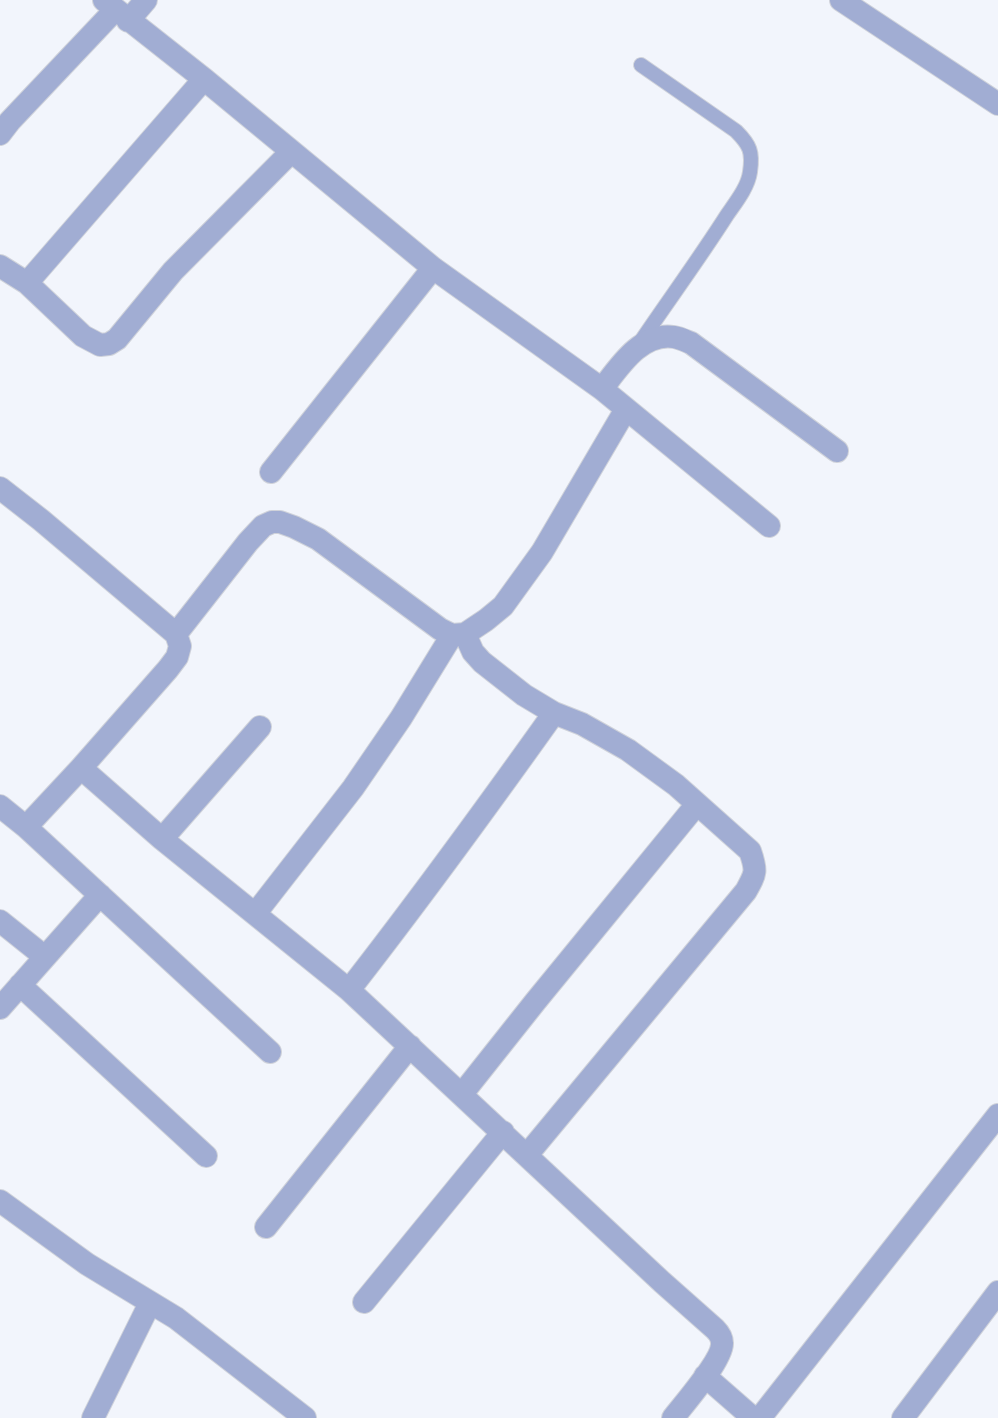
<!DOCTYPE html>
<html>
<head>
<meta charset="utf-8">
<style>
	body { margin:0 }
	canvas { display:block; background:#f2f5fc }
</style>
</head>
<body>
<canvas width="998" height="1418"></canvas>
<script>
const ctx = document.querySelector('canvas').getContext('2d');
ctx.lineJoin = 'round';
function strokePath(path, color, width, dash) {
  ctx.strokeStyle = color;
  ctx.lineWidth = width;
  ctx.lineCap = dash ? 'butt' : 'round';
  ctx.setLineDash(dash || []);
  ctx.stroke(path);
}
const service = new Path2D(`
	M 639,344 C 668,301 699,259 727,215 C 736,202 748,187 750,172 C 753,152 750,145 736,131 L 641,65`);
const minor = new Path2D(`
	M 104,0 L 204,79 L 433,268 L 602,389 L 769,526
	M 841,0 L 998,104
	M 128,21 L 146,0
	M 0,134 L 10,121 L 115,10
	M 0,266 L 27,283 L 83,336 L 100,345 L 109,344 L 117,339 L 173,271 L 291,152
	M 27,283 L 204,79
	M 602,389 C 619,367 641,332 674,337 C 680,338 686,341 691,343 L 837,451
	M 271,472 L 433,268
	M 0,488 L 41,520 L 176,634 L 180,646 L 177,657 L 168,669 L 81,768 L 26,827
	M 176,634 L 248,542 L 263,526 L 272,522 L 280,522 L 294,527 L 318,539 L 440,629 L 452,635 L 465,634 L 486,620 L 503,606 L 542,552 L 626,409
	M 465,634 L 473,652 L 482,662 L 524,695 L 554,713 L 582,724 L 628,750 L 676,785 L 750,851 C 757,871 756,873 746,891 L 527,1155
	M 81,768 L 162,839 L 349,990 L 662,1282 L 715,1329 C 719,1333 722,1337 722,1343 C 723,1359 684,1404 673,1418
	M 0,806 L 26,827 L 270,1052
	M 162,839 L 260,727
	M 255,914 L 353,788 L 401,718 L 452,635
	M 0,921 L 45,957
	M 20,985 L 206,1156
	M 349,990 C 420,899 487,807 554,713
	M 0,1008 L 100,895
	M 462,1094 L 535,1002 L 697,804
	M 0,1201 L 87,1264 L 176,1318 L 305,1418
	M 266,1227 L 410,1046
	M 364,1302 L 503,1132
	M 705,1376 L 753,1418
	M 93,1418 L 150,1303
	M 760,1418 L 998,1115
	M 903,1418 L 998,1292`);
strokePath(service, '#cfd2da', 16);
strokePath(minor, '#cfd2da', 24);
strokePath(service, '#a1add3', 14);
strokePath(minor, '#a1add3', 22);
</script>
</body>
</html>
